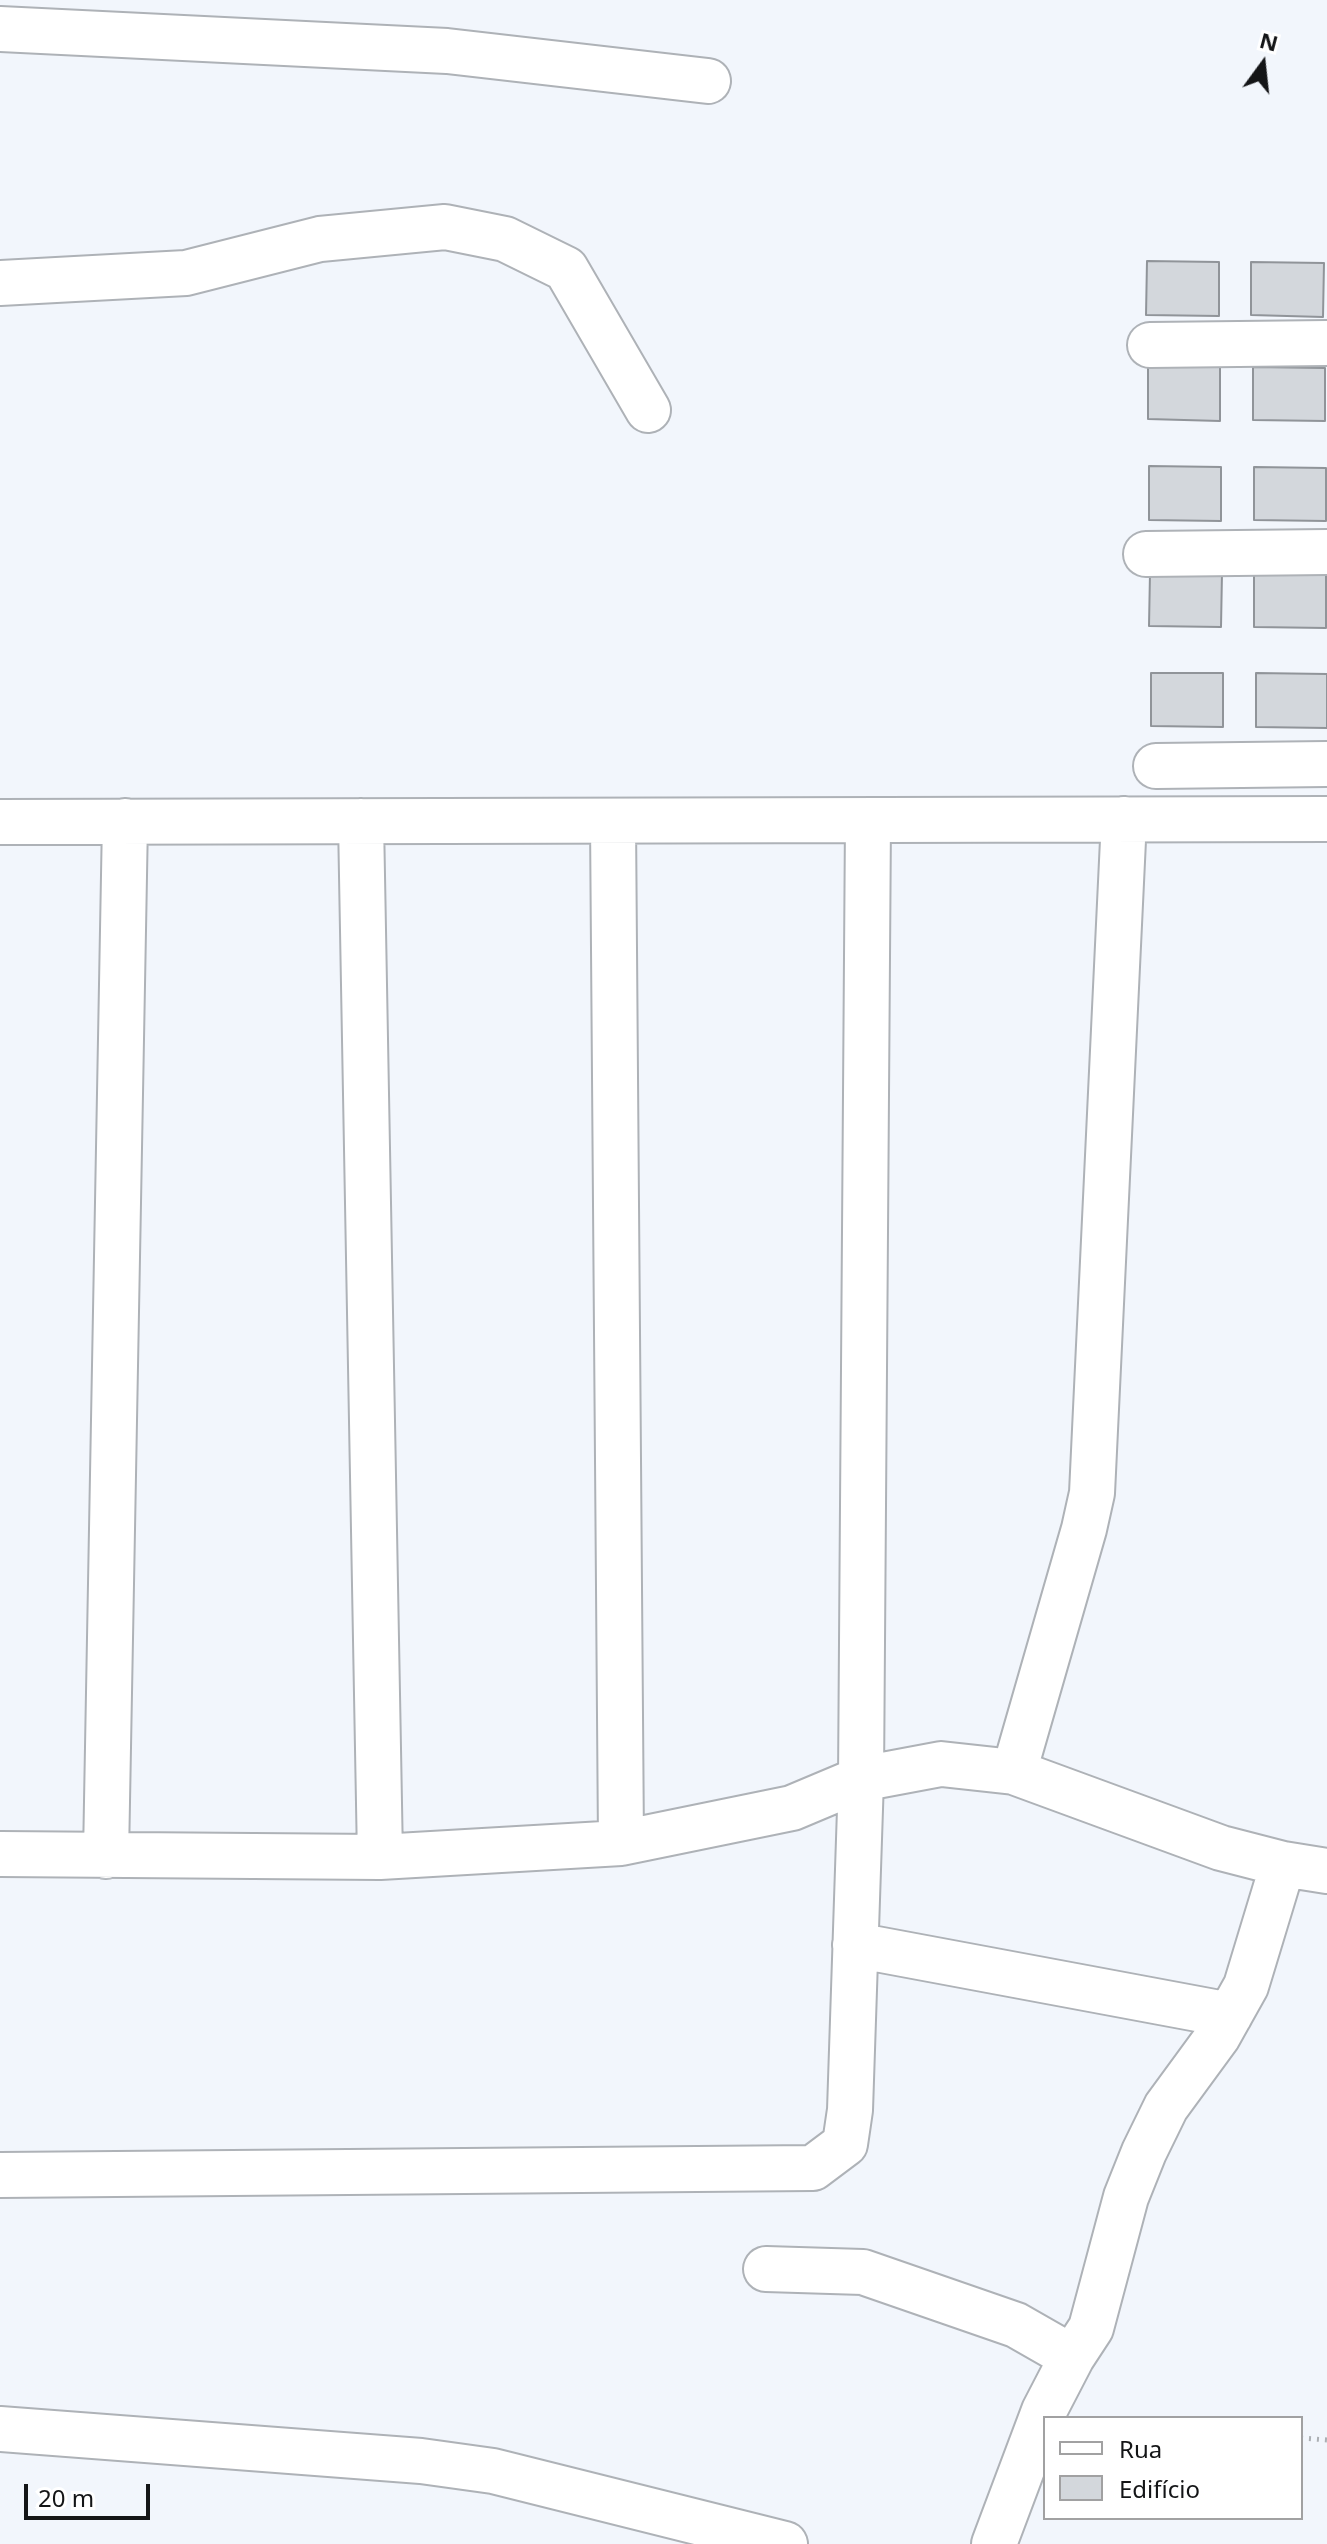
<!DOCTYPE html>
<html>
<head>
<meta charset="utf-8">
<style>
	body { margin:0 }
	#map { position:relative; width:1327px; height:2544px; overflow:hidden; background:#f2f6fc; font-family:"Noto Sans",sans-serif }
	canvas { display:block }
	.legend { position:absolute; left:1043px; top:2416px; width:260px; height:104px; box-sizing:border-box; background:#fff; border:2px solid #a1a1a2; margin:0; padding:10px 14px; list-style:none; font-size:24px; color:#141517 }
	.legend li { display:flex; align-items:center; gap:16px; height:40px }
	.legend b { width:40px; border:2px solid #a1a1a2 }
	.north { position:absolute; left:1223px; top:24px; width:80px; height:80px; -webkit-text-stroke:6px #fff; paint-order:stroke; rotate:15deg; font-size:22px; font-weight:700; line-height:32px; text-align:center; color:#141517 }
	.north::after { content:''; display:block; margin:auto; width:28px; height:36px; background:#141517; clip-path:polygon(50% 0,100% 100%,50% 72%,0 100%) }
	.scale { position:absolute; left:24px; top:2484px; width:126px; height:36px; box-sizing:border-box; border:4px solid #141517; border-top:0; padding-left:10px; font-size:24px; line-height:28px; white-space:nowrap; color:#141517; -webkit-text-stroke:6px #fff; paint-order:stroke }
</style>
</head>
<body>
<div id="map">
<canvas width="1327" height="2544"></canvas>
<ul class="legend">
<li><b style="height:10px;background:#fff"></b>Rua</li>
<li><b style="height:22px;background:#d3d7dc"></b>Edifício</li>
</ul>
<div class="north">N</div>
<div class="scale">20 m</div>
</div>
<script>
const ctx = document.querySelector('canvas').getContext('2d');
ctx.lineJoin = 'round';
function fillPath(path, color) {
  ctx.fillStyle = color;
  ctx.fill(path, 'evenodd');
}
function strokePath(path, color, width, dash) {
  ctx.strokeStyle = color;
  ctx.lineWidth = width;
  ctx.lineCap = dash ? 'butt' : 'round';
  ctx.setLineDash(dash || []);
  ctx.stroke(path);
}
const building = new Path2D(`
	M 1147,261 L 1219,262 L 1219,316 L 1146,315 Z
	M 1251,262 L 1324,263 L 1323,317 L 1251,315 Z
	M 1148,366 L 1220,367 L 1220,421 L 1148,419 Z
	M 1253,367 L 1325,368 L 1325,421 L 1253,420 Z
	M 1149,466 L 1221,467 L 1221,521 L 1149,520 Z
	M 1254,467 L 1326,468 L 1326,521 L 1254,520 Z
	M 1150,573 L 1222,573 L 1221,627 L 1149,626 Z
	M 1254,573 L 1326,574 L 1326,628 L 1254,627 Z
	M 1151,673 L 1223,673 L 1223,727 L 1151,726 Z
	M 1256,673 L 1327,674 L 1327,728 L 1256,727 Z`);
fillPath(building, '#d3d7dc');
strokePath(building, '#909499', 2);
const minor = new Path2D(`
	M 0,29 L 447,51 L 708,81
	M 0,283 L 186,273 L 320,239 L 445,227 L 505,239 L 566,269 L 648,410
	M 1150,345 L 1327,343
	M 1146,554 L 1327,552
	M 1156,766 L 1327,764
	M 361,821 L 380,1857
	M 613,821 L 621,1843
	M 0,822 L 1327,819
	M 1014,1772 L 1084,1529 L 1092,1493 L 1124,819
	M 0,1854 L 380,1857 L 621,1843 L 792,1808 L 861,1779 L 941,1764 L 1014,1772 L 1221,1848 L 1283,1864 L 1327,1871
	M 106,1856 L 125,821
	M 855,1945 L 1230,2015
	M 0,2175 L 813,2168 L 845,2144 L 850,2110 L 861,1779 L 868,820
	M 766,2269 L 863,2272 L 1016,2325 L 1072,2357
	M 0,2429 L 421,2461 L 493,2471 L 785,2544
	M 994,2544 L 1044,2411 L 1072,2357 L 1091,2328 L 1126,2197 L 1144,2152 L 1166,2107 L 1218,2036 L 1246,1986 L 1283,1864`);
strokePath(minor, '#aeb2b7', 48);
strokePath(new Path2D(`
	M 1301,2438 L 1327,2440`), '#abafb3', 5, [2, 6]);
strokePath(minor, '#fff', 44);
</script>
</body>
</html>
